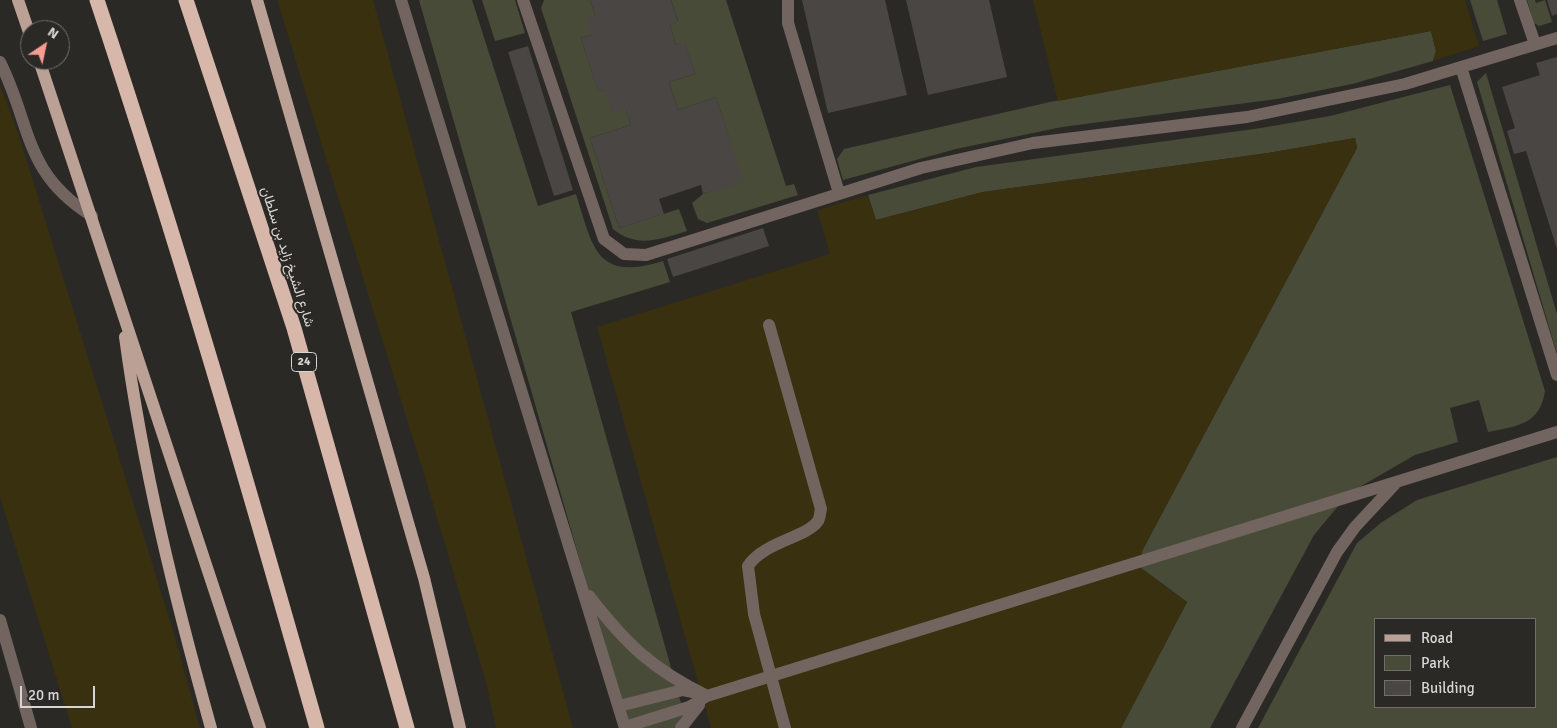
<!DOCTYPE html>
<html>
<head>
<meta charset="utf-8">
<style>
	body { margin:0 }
	#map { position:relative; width:1557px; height:728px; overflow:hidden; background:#2b2926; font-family:Signika,sans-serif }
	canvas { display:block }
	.legend { position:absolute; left:1374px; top:618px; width:162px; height:90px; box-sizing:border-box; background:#2b2926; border:1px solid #706e6b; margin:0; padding:6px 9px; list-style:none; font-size:15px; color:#d7d5d3 }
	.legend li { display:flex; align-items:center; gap:10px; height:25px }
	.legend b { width:25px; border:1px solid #706e6b }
	.north { position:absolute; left:20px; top:20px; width:50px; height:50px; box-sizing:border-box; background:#2b2926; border:1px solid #706e6b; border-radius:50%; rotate:34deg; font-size:14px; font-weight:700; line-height:20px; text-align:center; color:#d7d5d3 }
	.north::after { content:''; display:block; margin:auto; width:18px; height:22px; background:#f59c93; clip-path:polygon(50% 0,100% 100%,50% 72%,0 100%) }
	.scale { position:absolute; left:20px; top:686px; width:75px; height:22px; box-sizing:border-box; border:2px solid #d7d5d3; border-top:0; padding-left:6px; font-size:15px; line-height:18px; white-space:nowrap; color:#d7d5d3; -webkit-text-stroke:4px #2b2926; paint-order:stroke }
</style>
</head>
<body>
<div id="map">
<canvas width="1557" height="728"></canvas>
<ul class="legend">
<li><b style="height:6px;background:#bba096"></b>Road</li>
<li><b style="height:14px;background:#484b38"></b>Park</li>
<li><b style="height:14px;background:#494643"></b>Building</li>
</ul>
<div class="north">N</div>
<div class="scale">20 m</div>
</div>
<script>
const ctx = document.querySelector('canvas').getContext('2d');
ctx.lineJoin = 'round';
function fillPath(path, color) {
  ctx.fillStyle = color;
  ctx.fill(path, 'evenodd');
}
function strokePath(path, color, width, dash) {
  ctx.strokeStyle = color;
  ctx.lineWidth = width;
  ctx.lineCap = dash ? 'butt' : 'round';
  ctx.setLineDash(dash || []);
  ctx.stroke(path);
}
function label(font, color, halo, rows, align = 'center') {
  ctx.font = font + ' Signika,Vazirmatn,sans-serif';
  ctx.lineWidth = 4;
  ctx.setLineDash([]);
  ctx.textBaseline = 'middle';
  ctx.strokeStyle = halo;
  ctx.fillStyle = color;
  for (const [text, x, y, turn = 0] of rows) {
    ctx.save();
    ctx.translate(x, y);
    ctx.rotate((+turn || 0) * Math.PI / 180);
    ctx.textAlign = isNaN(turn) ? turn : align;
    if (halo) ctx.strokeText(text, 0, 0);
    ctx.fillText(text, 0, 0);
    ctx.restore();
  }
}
fillPath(new Path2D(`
	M 419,0 L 472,0 L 538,206 L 576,194 C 593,248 596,282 663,261 L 670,282 L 571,312 L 688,728 L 628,728 Z
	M 482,0 L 515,0 L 525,33 L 495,41 Z
	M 544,0 L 590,0 L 595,15 L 591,35 L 581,38 L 598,91 L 604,90 L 626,110 L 631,125 L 590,138 L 619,228 L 679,209 L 687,231 C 661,239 637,249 613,229 L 541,8 Z
	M 671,0 L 726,0 L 786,186 L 794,184 L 798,195 L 707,223 L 698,219 L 692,203 L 703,194 L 743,181 L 716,97 L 678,110 L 669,82 L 695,74 L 685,43 L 676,45 L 670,25 L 678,21 Z
	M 1470,0 L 1497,0 L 1507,34 L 1483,41 Z
	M 1527,0 L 1535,0 L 1536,3 L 1545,0 L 1552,22 L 1539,26 L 1534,23 Z
	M 1431,31 L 1436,51 L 1433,61 L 1352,84 L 1277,99 L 1062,127 L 956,149 L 843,180 L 837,159 L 844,149 L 1050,102 Z
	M 1486,73 L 1557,314 L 1557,354 L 1477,82 Z
	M 1450,85 L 1545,391 C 1540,425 1517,426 1488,432 L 1479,400 L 1450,408 L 1458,442 L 1415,455 L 1349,493 L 1314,535 L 1210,728 L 1121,728 L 1187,602 L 1141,568 L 1142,551 L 1357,148 L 1355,138 L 1268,153 L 983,192 L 876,220 L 868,195 L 976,167 L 1261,128 L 1330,116 Z
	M 1557,457 L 1557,728 L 1258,728 L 1357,543 L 1382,522 L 1417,500 ZM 1376,619 L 1536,619 L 1536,707 L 1376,707 Z`), '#484b38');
fillPath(new Path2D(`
	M 277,0 L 373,0 L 573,728 L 496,728 L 486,682 L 427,484 Z
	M 1033,0 L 1465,0 L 1479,46 L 1433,61 L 1436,51 L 1431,31 L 1058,101 Z
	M 0,85 L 18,133 L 172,627 L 200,728 L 72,728 L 0,497 Z
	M 1355,138 L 1357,148 L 1142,551 L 1141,568 L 1187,602 L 1121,728 L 711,728 L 597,327 L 830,254 L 817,210 L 868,195 L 876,220 L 983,192 L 1268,153 Z`), '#38300f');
fillPath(new Path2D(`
	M 590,0 L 671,0 L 678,22 L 670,25 L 676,45 L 685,42 L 695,74 L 669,82 L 678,110 L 716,97 L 744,182 L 703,194 L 701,185 L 659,199 L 664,214 L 619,228 L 590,138 L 631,125 L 626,110 L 612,114 L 604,90 L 598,92 L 581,38 L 591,35 L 586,18 L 595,15 Z
	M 802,0 L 885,0 L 907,95 L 828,113 Z
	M 906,0 L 989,0 L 1007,77 L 928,95 Z
	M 1547,0 L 1557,0 L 1557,14 L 1552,16 Z
	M 528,46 L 573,190 L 554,196 L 508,52 Z
	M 1557,57 L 1557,249 L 1526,151 L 1514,154 L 1507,131 L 1515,128 L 1502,87 L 1540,75 L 1536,63 Z
	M 763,228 L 769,246 L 673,277 L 667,259 Z`), '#494643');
strokePath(new Path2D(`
	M 401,0 L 625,728
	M 523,0 L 604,239 L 624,254 L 646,255 L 921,168 L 1033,143 L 1247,117 L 1405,84 L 1557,38
	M 788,0 L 788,23 L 839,193
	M 1520,0 L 1535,44
	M 0,62 C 32,126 23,173 92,216
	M 1461,67 L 1557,375
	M 769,325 L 821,509 C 820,512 820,518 818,521 C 806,538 765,541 748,566 L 754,614 L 785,728
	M 589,596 C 626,644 652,669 707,696
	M 0,620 L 31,728
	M 619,706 L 683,690 L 693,692
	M 625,727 L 689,707 L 707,696 L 1557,432
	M 681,728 L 699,705
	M 1242,728 L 1337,552 L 1355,527 L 1395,484`), '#726560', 12);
strokePath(new Path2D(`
	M 18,0 L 30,35
	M 257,0 L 424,578 L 460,728
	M 39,60 L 260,728
	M 125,337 C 143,470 175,599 211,728`), '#bba096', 12);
strokePath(new Path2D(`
	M 97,0 C 177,240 248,484 317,728
	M 186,0 L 294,328 L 407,728`), '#d8b7ab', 15);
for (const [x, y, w] of [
	[304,362,25]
]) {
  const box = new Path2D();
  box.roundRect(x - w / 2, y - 9.5, w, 19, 4);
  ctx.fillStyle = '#2b2926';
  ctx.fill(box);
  strokePath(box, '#d7d5d3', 1);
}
label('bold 12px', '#d7d5d3', null, [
	["24",304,362]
]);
label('14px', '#d7d5d3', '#2b2926', [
	["شارع الشيخ زايد بن سلطان",287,257,72]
]);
</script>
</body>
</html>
